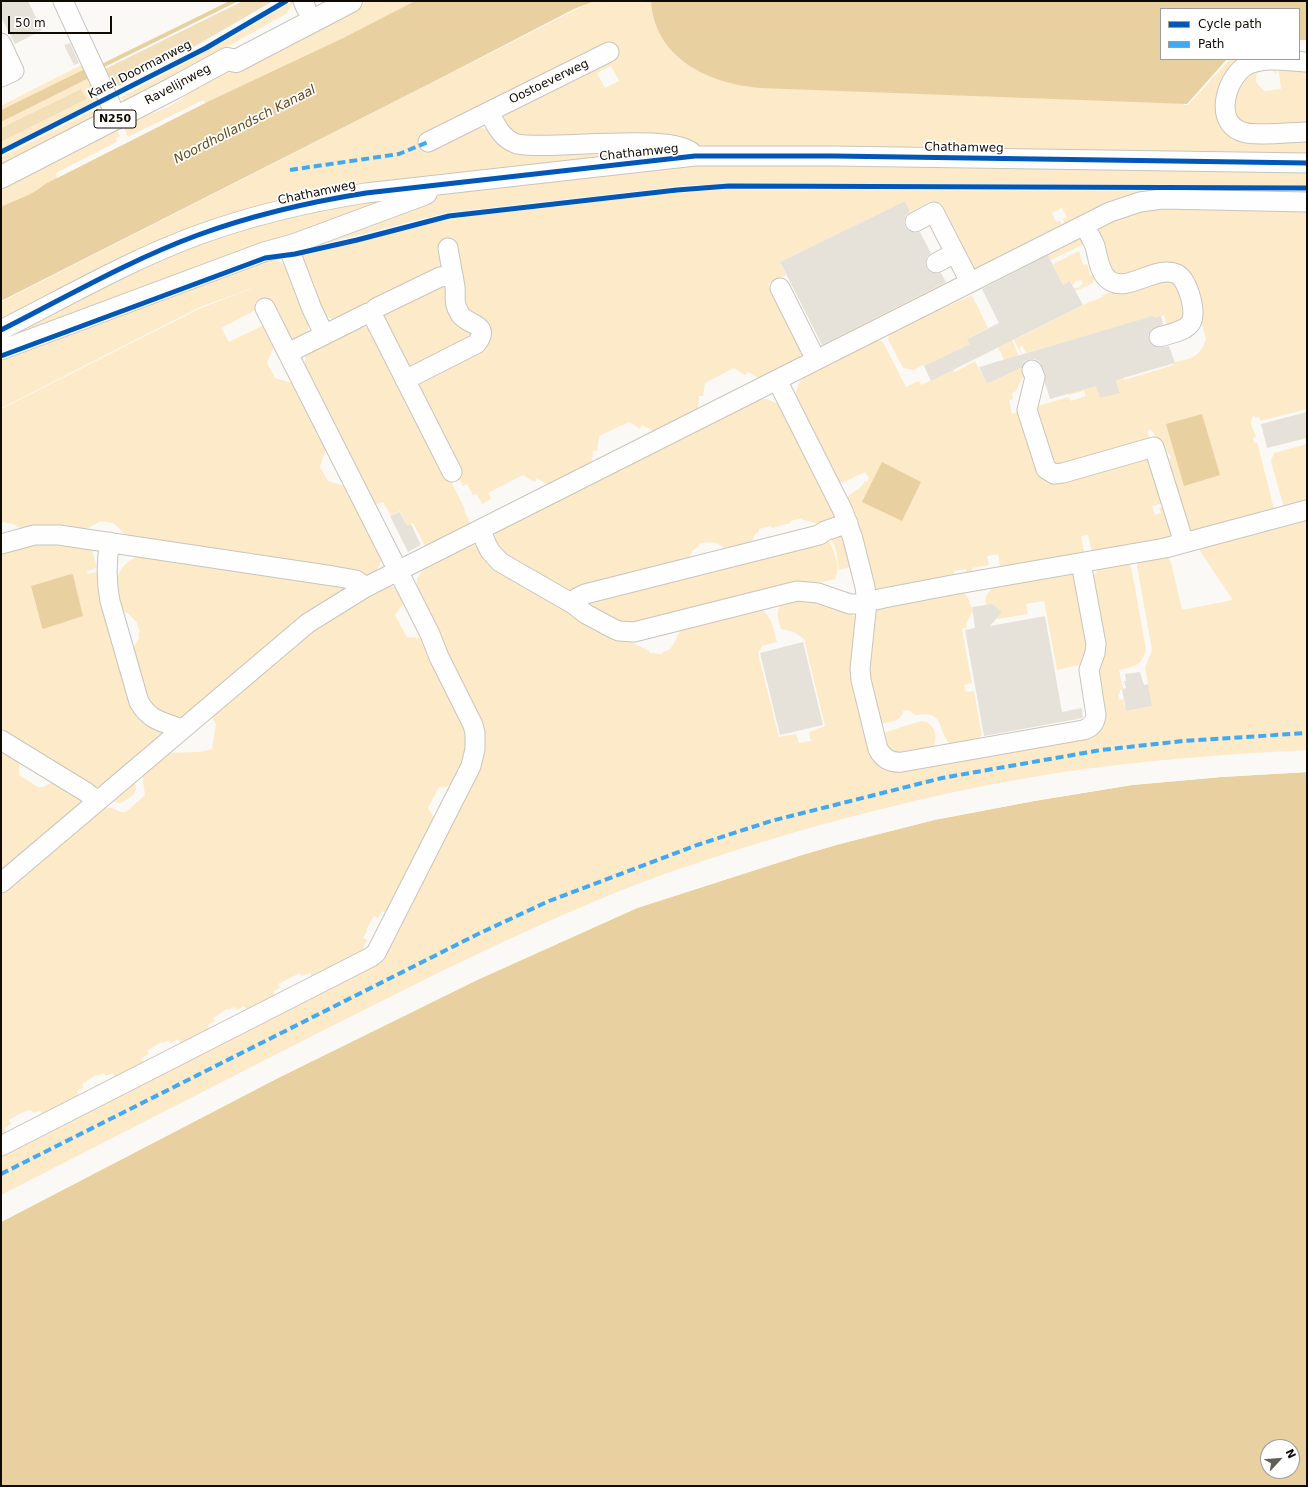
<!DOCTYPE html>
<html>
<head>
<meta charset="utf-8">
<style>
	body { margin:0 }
	#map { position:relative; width:1308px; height:1487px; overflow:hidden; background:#fbf9f6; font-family:"DejaVu Sans",sans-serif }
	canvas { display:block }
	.frame { position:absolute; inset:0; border:2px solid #100b02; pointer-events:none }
	.legend { position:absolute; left:1160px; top:8px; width:140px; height:52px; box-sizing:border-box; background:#fff; border:1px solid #9f9d9a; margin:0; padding:5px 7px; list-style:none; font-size:12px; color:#100b02 }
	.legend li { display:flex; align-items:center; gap:8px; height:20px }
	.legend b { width:20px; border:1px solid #9f9d9a }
	.north { position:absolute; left:1260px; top:1439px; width:40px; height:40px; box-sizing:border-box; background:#fff; border:1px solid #9f9d9a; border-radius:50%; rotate:64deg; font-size:11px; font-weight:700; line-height:16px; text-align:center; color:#100b02 }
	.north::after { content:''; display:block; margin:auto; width:14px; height:18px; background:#625e57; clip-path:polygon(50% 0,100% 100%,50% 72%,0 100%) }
	.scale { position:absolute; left:8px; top:16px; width:104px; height:18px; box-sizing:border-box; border:2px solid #100b02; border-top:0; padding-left:5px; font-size:12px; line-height:14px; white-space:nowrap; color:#100b02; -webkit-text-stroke:3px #fff; paint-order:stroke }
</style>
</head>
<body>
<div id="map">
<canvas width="1308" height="1487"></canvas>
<div class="frame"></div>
<ul class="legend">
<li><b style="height:5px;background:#0057b8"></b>Cycle path</li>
<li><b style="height:5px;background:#3fa9f5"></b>Path</li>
</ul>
<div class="north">N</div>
<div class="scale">50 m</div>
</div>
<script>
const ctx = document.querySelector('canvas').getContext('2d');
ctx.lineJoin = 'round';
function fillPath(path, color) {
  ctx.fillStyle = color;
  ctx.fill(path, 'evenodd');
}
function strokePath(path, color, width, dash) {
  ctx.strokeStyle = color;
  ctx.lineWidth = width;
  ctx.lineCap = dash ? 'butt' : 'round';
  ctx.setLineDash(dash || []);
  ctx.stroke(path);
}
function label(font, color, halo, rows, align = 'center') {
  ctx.font = font + ' "DejaVu Sans",sans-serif';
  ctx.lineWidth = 3.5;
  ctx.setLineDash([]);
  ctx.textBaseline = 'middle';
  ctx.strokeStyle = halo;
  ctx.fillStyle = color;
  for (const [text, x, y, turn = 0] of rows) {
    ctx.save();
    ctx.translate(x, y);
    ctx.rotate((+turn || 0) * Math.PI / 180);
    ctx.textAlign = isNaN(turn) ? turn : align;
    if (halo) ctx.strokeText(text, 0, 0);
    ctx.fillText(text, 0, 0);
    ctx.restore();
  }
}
fillPath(new Path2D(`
	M 293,1 L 294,1 L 291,7 L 284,15 L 136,98 L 125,101 L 120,98 L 234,36 Z
	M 368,1 L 415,1 L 343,38 L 205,103 L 203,100 L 128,137 L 123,125 L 166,108 L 182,99 L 194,87 L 252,60 Z
	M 596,1 L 651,1 C 654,55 702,80 750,87 L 1184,103 L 1184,105 L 1188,105 L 1230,59 L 1250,59 C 1245,62 1239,64 1235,69 C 1219,87 1213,125 1239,136 C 1252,141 1291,136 1307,136 L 1307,157 L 719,149 L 667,139 L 520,141 C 506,136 497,121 508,108 L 613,56 L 609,47 L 425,138 L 428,146 L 470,127 C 496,126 497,143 518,149 L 655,147 L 662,149 L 661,153 L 345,190 L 278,204 L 229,218 L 174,238 L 137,254 L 1,323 L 1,302 L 587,4 ZM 611,66 L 619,81 L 605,88 L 597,73 Z
	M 87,62 L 89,67 L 1,110 L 1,106 Z
	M 1276,65 L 1277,74 L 1269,68 C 1260,70 1255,72 1256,82 L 1264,91 L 1281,89 L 1278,65 L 1307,66 L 1307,128 L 1250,130 L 1229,111 L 1245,72 Z
	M 93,76 L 104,97 L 1,149 L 1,142 L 87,99 L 81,89 L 1,128 L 1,122 Z
	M 102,106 L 98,116 L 1,166 L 1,157 Z
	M 117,129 L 120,136 L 116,138 L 117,141 L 115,143 L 56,173 L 57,178 L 45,184 L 37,191 L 25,198 L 18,199 L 1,207 L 1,188 Z
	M 694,163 L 1307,170 L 1307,185 L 780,184 L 692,185 L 446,213 L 307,248 L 313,243 L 452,191 Z
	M 718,190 L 1307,191 L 1307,195 L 1170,193 L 1066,226 L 1063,219 L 1067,217 L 1062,208 L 1052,213 L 1056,222 L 1060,221 L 1063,228 L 977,270 L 974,268 L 942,204 L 932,201 L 910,212 L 905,201 L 780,262 L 786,275 L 768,284 L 805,359 L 756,382 L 758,378 L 748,372 L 745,375 L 734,368 L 705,383 L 703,396 L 699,396 L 698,408 L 702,409 L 651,435 L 653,431 L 642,425 L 640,429 L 629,422 L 599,436 L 597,451 L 593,450 L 592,463 L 548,485 L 537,478 L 535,482 L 523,475 L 488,493 L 491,499 L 482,504 L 477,494 L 473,495 L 467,484 L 463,486 L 414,390 L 414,384 L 475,349 L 472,318 L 442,265 L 441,268 L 339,319 L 329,318 L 322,313 L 301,262 L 302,256 L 447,219 L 663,194 Z
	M 399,196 L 1,347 L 1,337 L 174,252 L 280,217 Z
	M 1150,207 L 1307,208 L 1307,409 L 1260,421 L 1259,417 L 1255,418 L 1255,416 L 1252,417 L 1251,424 L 1256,437 L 1253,438 L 1254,443 L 1257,442 L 1274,509 L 1192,532 L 1189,530 L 1167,470 L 1171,468 L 1169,459 L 1171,458 L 1170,454 L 1168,454 L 1165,445 L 1159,446 L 1157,439 L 1151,429 L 1147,431 L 1150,439 L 1054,469 L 1037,412 L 1038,406 L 1069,397 L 1071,401 L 1086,396 L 1084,391 L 1069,395 L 1068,394 L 1091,369 L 1100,398 L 1120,392 L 1111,363 L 1117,357 L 1124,380 L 1174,365 L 1173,363 C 1191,358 1200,358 1206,339 L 1189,280 L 1128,277 L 1109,271 L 1098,231 L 1100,224 Z
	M 1080,238 L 1086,243 L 1051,260 L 1048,255 L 1034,262 L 1032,258 Z
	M 1079,251 L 1083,265 L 1087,264 L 1090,275 L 1096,274 L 1093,283 L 1076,291 L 1074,288 L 1077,288 L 1083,284 L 1082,281 L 1080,280 L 1076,281 L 1073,285 L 1070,281 L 1063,285 L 1053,264 Z
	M 1030,259 L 1032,263 L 950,304 L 951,305 L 972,295 L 988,328 L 968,338 L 972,343 L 924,366 L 923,365 L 914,370 L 903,368 L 888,339 L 891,331 Z
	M 268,260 L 276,260 L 285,264 L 309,324 C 307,336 300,339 291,345 L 277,318 L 281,316 L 273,301 L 221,328 L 229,342 L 266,324 L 274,346 L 267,363 L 275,378 L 292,383 L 326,449 L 320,467 L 328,481 L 345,486 L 382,559 L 377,571 L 367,577 L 130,541 L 119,528 L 113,523 L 101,521 L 79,533 L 28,532 L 13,524 L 6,523 L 5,522 L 1,523 L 1,409 L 201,308 L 266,283 L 200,307 L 1,408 L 1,359 Z
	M 1160,278 L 1172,278 L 1187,309 L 1183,321 L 1167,325 L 1164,315 L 1159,317 L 1157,325 L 1158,331 L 1153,317 L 1026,353 L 1022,345 L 1019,348 L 1022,354 L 1021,354 L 1014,340 L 1087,303 L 1103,297 L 1102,295 Z
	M 946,282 L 946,284 L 822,347 L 822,345 Z
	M 445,285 L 478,335 L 412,371 L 377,318 Z
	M 360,326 L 372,329 L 465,509 L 464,510 L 470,523 L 469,524 L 470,528 L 427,550 L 413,523 L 398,531 L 396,526 L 405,521 L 400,511 L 391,516 L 383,502 L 373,506 L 304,366 L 306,354 Z
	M 874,339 L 883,342 L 906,387 L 919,381 L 921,385 L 953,370 L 955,372 L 975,361 L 987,384 L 1010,373 L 998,347 L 1012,340 L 1018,354 L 1024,375 L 1016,391 L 1012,393 L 1013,399 L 1009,400 L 1012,414 L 1017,412 L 1023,417 L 1040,468 L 1146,455 L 1166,503 L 1152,506 L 1155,515 L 1161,513 L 1159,508 L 1167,505 L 1173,533 L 1169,538 L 1092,552 L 1088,535 L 1081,536 L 1084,551 L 1083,554 L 1001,572 L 998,554 L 987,556 L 989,565 L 972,568 L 973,572 L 967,573 L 966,569 L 954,571 L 955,575 L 880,591 L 872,586 L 845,501 C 852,489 859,493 865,481 L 867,482 L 869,478 L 865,472 L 844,482 L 835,482 L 795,396 L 798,385 L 802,378 Z
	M 757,399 L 767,399 L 781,405 L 839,515 C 818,529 825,524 803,520 L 803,518 L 790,521 L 790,523 L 772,528 L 771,526 L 759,529 L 759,531 L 755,534 L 750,546 L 729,551 C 718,543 713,540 699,544 L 698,547 L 692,551 L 687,562 L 585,590 L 567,592 L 496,549 L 494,537 L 496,531 Z
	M 1307,444 L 1307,506 L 1284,508 L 1271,461 L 1274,453 Z
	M 1307,513 L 1307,750 C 1212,755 1116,762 1021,779 C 932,795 843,817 756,844 C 718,856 680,868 643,882 C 536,923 434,975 332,1026 C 221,1082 111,1139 1,1195 L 1,1154 L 364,965 L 476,760 L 416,590 L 417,579 L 424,567 L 473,543 L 475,544 L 617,635 L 649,651 L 650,653 L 662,654 L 663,652 L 669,650 L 673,645 L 685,622 L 759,609 C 773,615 773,629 777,642 L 762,646 L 758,653 L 779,737 L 796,734 L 799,743 L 811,741 L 809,732 L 825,726 L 804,639 L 794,632 L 781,629 C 778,620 776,614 780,605 L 799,596 L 851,612 L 858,622 L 880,758 L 1086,733 L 1092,579 C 1098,564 1113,565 1127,562 L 1131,566 L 1146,649 C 1143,665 1134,667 1119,670 L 1123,689 L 1120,690 L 1120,693 L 1118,694 L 1119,700 L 1123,699 L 1126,711 L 1152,706 L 1145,668 L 1152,650 L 1137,566 L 1138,561 L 1167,556 L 1171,562 L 1182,610 L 1233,600 L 1198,548 Z
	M 836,535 L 846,536 L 854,566 L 839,570 L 836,550 L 830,536 Z
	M 827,537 C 833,548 842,567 835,579 L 629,628 L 585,602 Z
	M 20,541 L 90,543 L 97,568 L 87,571 L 88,574 L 98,572 L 135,702 L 170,732 L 106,785 L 94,787 L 1,737 L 1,548 ZM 71,574 L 77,591 L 42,629 L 31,586 Z
	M 138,556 L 353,584 L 184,719 L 153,713 L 131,651 L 137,642 L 139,638 L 138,633 L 140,632 L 136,621 L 135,621 L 129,614 L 118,609 C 117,583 111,570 138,556 Z
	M 1070,573 L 1075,576 L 1091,646 L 1082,664 L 1057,670 L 1044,601 L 1026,604 L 1028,614 L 998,619 C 984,610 980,597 995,586 Z
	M 385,586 C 398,586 400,591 405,601 L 395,615 L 407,637 L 424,638 L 471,733 L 456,786 L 439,787 L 428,808 L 437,822 L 391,916 L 382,911 L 378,918 L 374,916 L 366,930 L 367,931 L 363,938 L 367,940 L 363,948 L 372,952 L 315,983 L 310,973 L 302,976 L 300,973 L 278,984 L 280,988 L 273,991 L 278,1002 L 250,1016 L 244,1006 L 237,1010 L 235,1007 L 228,1010 L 227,1009 L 213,1018 L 215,1021 L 208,1025 L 213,1035 L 182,1046 L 178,1039 L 171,1043 L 169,1040 L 162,1043 L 161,1042 L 147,1051 L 149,1054 L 142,1058 L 145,1064 L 118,1083 L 113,1073 L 106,1076 L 104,1073 L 97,1076 L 96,1075 L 82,1084 L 84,1088 L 77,1091 L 81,1101 L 45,1120 L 40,1110 L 33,1113 L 31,1110 L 23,1112 L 9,1120 L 11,1124 L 4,1128 L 9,1138 L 1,1138 L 1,888 L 101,807 L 113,808 L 120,812 L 126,812 L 145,795 L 142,774 L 162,753 L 200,752 L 212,749 L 216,724 L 209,713 L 309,627 Z
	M 960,591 C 971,597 969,603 973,611 L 966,623 L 967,627 L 962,629 L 972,683 L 964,685 L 966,692 L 974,691 L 982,736 L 980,736 L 982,744 L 952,746 C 935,731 948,710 915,715 L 909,710 L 903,711 C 902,721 889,723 880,723 L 865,679 L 871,615 L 878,607 Z
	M 921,721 L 927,722 C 936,728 938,738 933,748 L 894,758 L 880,738 L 883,733 Z
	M 1,745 L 19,762 L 19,775 L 38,787 L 43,787 L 55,781 L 87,799 L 1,879 Z
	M 134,775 L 136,789 L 134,794 L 125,801 L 120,803 L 104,800 Z`), '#fdeac8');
fillPath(new Path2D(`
	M 243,1 L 273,1 L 197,45 L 113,89 L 103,70 Z
	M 81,89 L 87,99 L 1,142 L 1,128 Z`), '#f2deb8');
fillPath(new Path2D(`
	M 415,1 L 595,1 L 574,9 L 435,81 L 1,301 L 1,207 C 16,199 32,196 45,184 L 205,103 L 343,38 Z
	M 651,1 L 1307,1 L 1307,40 L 1299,40 L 1299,9 L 1161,9 L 1161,59 L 1227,59 L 1187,104 L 760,88 C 709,84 654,58 651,1 Z
	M 89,67 L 93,76 L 1,122 L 1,110 Z
	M 1202,414 L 1220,475 L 1184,486 L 1166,424 Z
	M 882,462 L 921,482 L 902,521 L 862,502 Z
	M 71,574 L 73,575 L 83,616 L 43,629 L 42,628 L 31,586 Z
	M 1307,772 L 1307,1486 L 1,1486 L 1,1222 L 278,1078 L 477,980 L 637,908 L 802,855 L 836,845 L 934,820 L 1034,801 L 1132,785 L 1221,777 ZM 1268,1447 L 1292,1447 L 1292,1471 L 1268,1471 Z`), '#e9d0a0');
fillPath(new Path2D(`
	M 204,101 L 205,103 L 57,178 L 56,176 Z
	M 1307,770 L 1307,772 L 1221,777 L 1132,785 L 1034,801 L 934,820 L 836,845 L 802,855 L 637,908 L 477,980 L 278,1078 L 1,1222 L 1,1220 L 277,1076 L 476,979 L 636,906 L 801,853 L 836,843 L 934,818 L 1034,799 L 1131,783 L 1220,775 Z`), '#fbf9f6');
strokePath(new Path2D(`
	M 104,65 L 234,1`), '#e9d0a0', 4);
fillPath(new Path2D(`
	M 1,1 L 28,1 L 42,30 L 15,44 L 1,17 Z
	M 70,43 L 79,63 L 74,65 L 64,45 Z
	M 905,201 L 910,212 L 906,216 L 904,221 L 905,227 L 909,231 L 915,233 L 920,232 L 931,253 L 927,257 L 925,262 L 926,268 L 930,272 L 936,274 L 941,273 L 946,282 L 822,345 L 780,262 Z
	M 1048,255 L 1063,285 L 1070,281 L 1083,305 L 931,381 L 924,366 L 970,344 L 967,339 L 999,323 L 982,289 Z
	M 1153,316 L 1154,318 L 1161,316 L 1163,324 L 1151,330 L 1148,335 L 1149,340 L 1152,345 L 1157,348 L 1169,346 L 1175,363 L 1116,380 L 1120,393 L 1100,398 L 1096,386 L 1050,399 L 1045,383 L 1045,373 L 1039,361 L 1034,359 L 1027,360 L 1023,363 L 1022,367 L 987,384 L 979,367 Z
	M 1307,412 L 1307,438 L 1267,448 L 1261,424 Z
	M 400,512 L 407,526 L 411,524 L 421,545 L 408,552 L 390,516 Z
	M 992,604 L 1002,612 L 990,626 L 1045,616 L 1062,712 L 1082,708 L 1083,718 L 984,736 L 965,630 L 975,628 L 972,607 Z
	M 803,642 L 823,725 L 780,735 L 760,653 Z
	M 1140,672 L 1144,685 L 1148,684 L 1152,706 L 1126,711 L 1122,689 L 1126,688 L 1124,681 L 1126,681 L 1125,674 Z`), '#e6e2da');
const minor = new Path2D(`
	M 63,1 L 117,118
	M 303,1 L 306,8
	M 1,43 L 14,71 L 1,77
	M 1307,62 C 1289,61 1266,57 1249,64 C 1227,74 1213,120 1240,131 C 1252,137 1292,132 1307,132
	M 489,112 C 496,126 502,139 517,144 C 549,151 681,130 695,156
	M 428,142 L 609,52
	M 915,222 L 934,212 L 970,282
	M 1084,225 C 1088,232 1092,239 1095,246 C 1098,257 1099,273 1109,280 C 1127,294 1156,264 1177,274 C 1188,280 1198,314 1190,324 C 1183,332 1169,334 1159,337
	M 293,244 L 291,254 L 312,309 L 324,334
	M 936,263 L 955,253
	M 780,288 L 816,360
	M 373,312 L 374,318 L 452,472
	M 1,330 C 66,297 130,260 198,235 C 253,215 309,202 366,193 L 695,156 L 834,156 L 1307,163
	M 1,350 L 264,252 L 293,244 L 420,197 L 427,194 L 429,189
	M 288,353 L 368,313 L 373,312 L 376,308 L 440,277 L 453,275
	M 1032,370 L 1035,377 L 1027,410 L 1046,469 L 1054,474 L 1063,473 L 1154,447 L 1184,543
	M 405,380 L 476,344 C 493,324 466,325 460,314 C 453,303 456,298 455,287 C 453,274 450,261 448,248
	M 777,380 L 843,511 L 853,539 L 865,587 L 867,602 L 860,669 L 861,680 L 878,749 C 883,759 891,763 902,762 L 1083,730 C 1091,728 1095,723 1096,715 L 1089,670 L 1095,653 L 1096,644 L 1081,563
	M 481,530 L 486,543 L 490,551 L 500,562 L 573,604 L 586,614 L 612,628 L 619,631 L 634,632 L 797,591 L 818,593 L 850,604 L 859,604 L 884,598 L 952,585 L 1165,548 L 1307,510
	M 110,542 C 106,562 106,580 110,601 L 139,702 C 150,721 163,722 182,729
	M 1,544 L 34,535 L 59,535 L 333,576 L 356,580 L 366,587
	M 573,604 L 577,598 L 585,594 L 819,535 L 825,531 L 848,523
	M 1,740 L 86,792 L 97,801
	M 1,883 L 308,623 L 366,587 L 1110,212 L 1140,202 L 1162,199 L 1307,202
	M 1,1146 L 371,957 L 376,953 L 471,766 L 475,749 L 475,733 L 473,725 L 439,657 L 430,634 L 265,308`);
const major = new Path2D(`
	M 1,177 L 174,88 L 227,59 L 236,61 L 351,1`);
strokePath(minor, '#c9c5bd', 21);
strokePath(major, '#c9c5bd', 24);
strokePath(minor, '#fefefe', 19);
strokePath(major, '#fefefe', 22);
strokePath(new Path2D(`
	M 290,170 L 399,154 L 428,142
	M 1,1174 L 478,934 L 549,901 L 697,845 L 771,821 L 942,778 L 1101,750 L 1183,741 L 1307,733`), '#3fa9f5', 4, [8, 4]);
strokePath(new Path2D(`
	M 1,152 L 206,48 L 286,1
	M 1,330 C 66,297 130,260 198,235 C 253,215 309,202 366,193 L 695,156 L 834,156 L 1307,163
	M 1,356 L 265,258 L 295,254 L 357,240 L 449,216 L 677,190 L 729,186 L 1307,188`), '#0057b8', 5);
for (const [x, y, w] of [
	[115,119,42]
]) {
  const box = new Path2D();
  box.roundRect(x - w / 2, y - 9, w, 18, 3);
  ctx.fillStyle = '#fff';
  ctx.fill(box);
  strokePath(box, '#100b02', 1);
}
label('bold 11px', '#100b02', null, [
	["N250",115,119]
]);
label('12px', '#100b02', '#fff', [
	["Karel Doormanweg",140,70,-27],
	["Oostoeverweg",549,82,-26],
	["Ravelijnweg",178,85,-28],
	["Chathamweg",964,148,1],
	["Chathamweg",639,153,-6],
	["Chathamweg",317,193,-12]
]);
label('italic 13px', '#634b18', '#fff', [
	["Noordhollandsch Kanaal",245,125,-27]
]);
</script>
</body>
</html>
